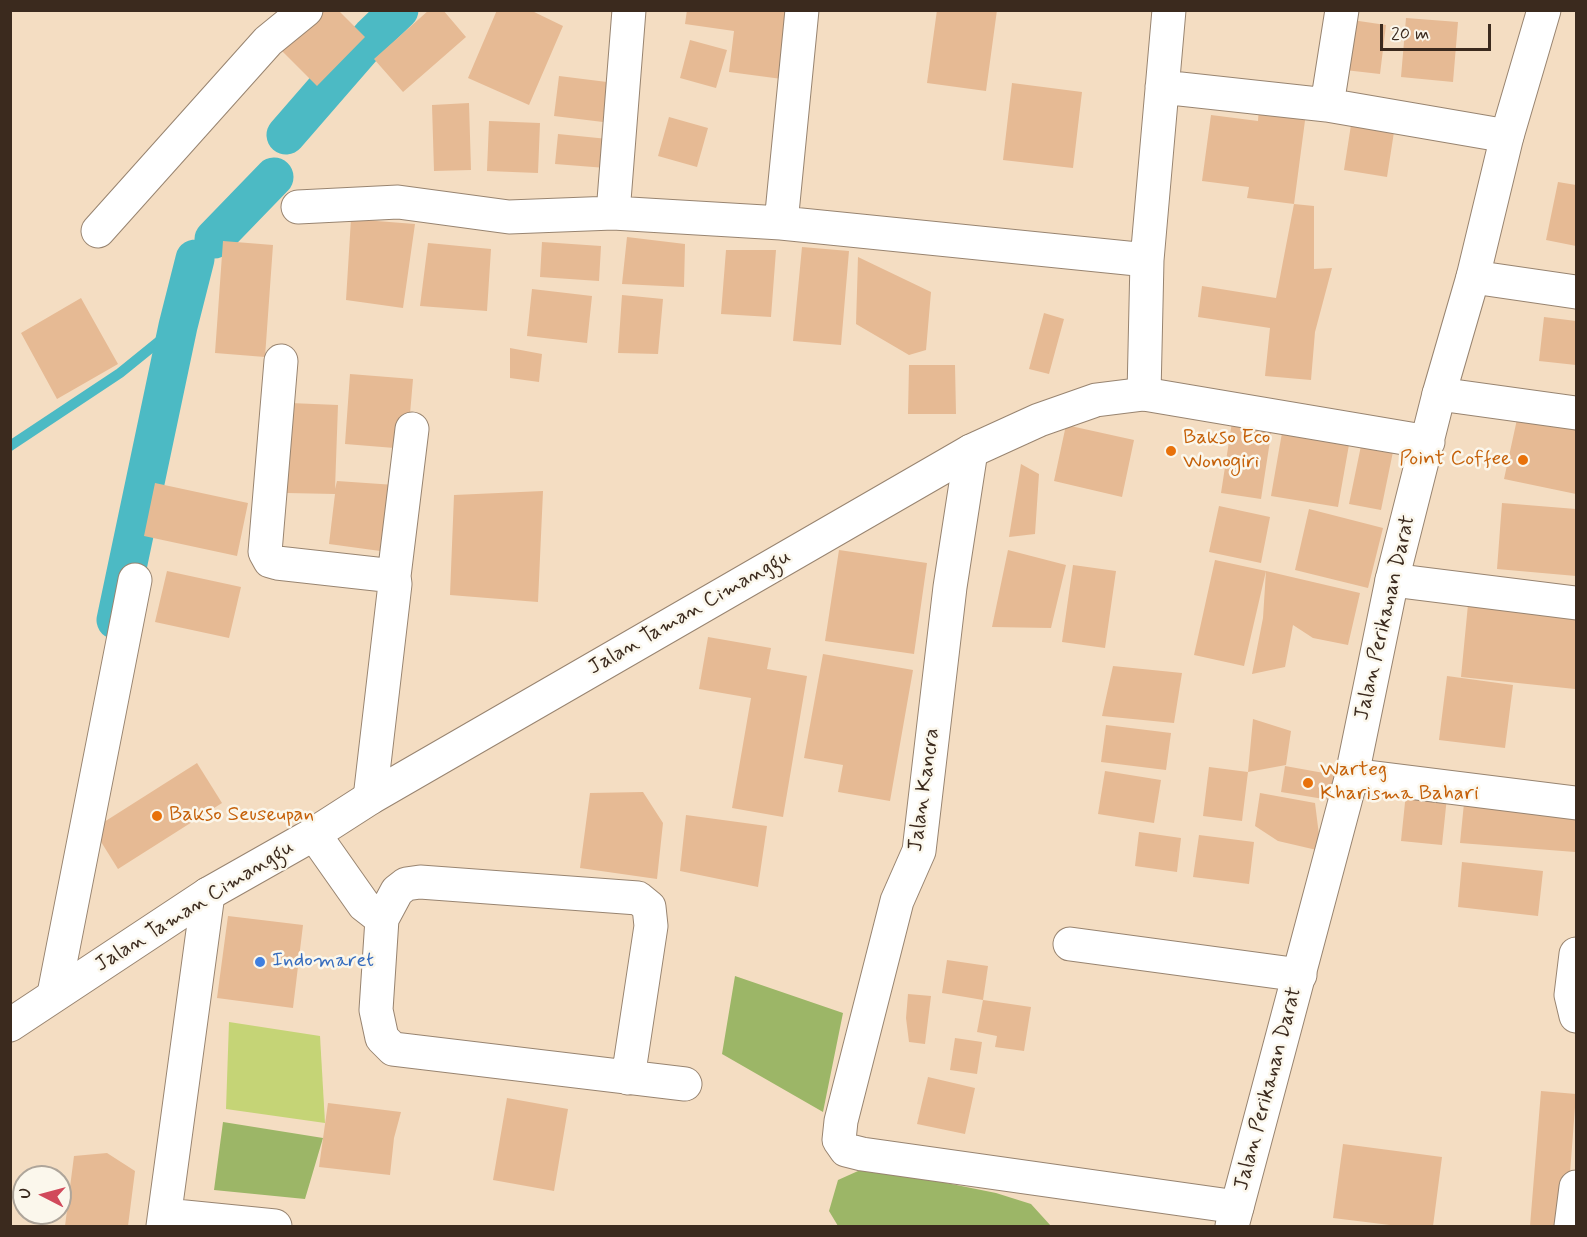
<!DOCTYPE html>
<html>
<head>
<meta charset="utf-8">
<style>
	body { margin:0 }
	#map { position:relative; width:1587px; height:1237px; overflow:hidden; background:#f4ddc2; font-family:Mynerve,sans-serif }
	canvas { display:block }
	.frame { position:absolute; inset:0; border:12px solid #3b2a1e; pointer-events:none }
	.north { position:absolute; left:12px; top:1165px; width:60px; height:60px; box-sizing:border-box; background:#fbf7ec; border:2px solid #aea59a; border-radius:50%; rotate:276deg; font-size:16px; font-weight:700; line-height:24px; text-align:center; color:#3b2a1e }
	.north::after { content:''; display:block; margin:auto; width:21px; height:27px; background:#d1495b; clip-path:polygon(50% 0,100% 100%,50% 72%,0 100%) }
	.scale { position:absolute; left:1380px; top:24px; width:111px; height:27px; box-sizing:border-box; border:3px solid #3b2a1e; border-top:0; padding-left:8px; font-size:18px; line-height:21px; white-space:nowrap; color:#3b2a1e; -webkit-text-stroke:4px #fbf7ec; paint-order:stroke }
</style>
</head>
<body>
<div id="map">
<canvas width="1587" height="1237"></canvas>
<div class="frame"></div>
<div class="north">U</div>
<div class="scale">20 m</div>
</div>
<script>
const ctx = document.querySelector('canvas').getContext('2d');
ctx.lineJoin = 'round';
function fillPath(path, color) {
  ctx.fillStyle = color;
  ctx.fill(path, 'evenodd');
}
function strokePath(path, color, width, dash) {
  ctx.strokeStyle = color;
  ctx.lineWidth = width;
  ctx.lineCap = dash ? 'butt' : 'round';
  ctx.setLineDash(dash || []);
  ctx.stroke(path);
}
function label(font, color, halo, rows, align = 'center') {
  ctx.font = font + ' Mynerve,sans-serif';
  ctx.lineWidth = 5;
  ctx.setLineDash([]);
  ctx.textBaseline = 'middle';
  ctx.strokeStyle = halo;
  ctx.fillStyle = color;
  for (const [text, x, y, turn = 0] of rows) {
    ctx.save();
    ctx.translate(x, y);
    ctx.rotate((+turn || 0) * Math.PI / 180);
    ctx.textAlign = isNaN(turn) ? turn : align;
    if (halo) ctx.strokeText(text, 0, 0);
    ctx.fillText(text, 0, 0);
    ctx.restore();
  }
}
fillPath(new Path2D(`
	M 229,1022 L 320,1036 L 325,1123 L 226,1109 Z`), '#c5d476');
fillPath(new Path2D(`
	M 735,976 L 843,1013 L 823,1112 L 722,1054 Z
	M 223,1122 L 323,1138 L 305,1199 L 214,1190 Z
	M 867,1167 L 996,1193 L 1031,1204 L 1051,1226 L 838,1226 L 829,1211 L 838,1180 Z`), '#9cb667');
strokePath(new Path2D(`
	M 10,446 L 120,373 L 178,326`), '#4cbac4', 10);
strokePath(new Path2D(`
	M 286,135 L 372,36 L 399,10
	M 214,239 L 274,177
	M 116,620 L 178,326 L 195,259`), '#4cbac4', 39);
fillPath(new Path2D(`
	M 314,10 L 338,10 L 365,37 L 317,86 L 278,47 Z
	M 429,10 L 443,10 L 466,37 L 403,92 L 374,59 Z
	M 497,10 L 530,10 L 563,26 L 529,105 L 468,78 Z
	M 687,10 L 791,10 L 782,79 L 729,72 L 734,31 L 685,24 Z
	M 937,10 L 997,10 L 986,91 L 927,83 Z
	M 1406,18 L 1458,22 L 1453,82 L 1401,77 Z
	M 1352,20 L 1386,25 L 1380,74 L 1345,70 Z
	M 690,40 L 727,50 L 716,88 L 680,78 Z
	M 559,76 L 607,82 L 603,122 L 554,116 Z
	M 1012,83 L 1082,92 L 1073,168 L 1003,160 Z
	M 469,103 L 471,170 L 434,171 L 432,105 Z
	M 1259,107 L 1306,113 L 1294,204 L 1247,198 L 1249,187 L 1202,181 L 1211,115 L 1258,121 Z
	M 1353,112 L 1396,119 L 1387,177 L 1344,170 Z
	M 669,117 L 708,128 L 697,167 L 658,156 Z
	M 489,121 L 540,123 L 538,173 L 487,171 Z
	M 558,134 L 608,139 L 606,168 L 555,164 Z
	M 1558,182 L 1576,185 L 1576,246 L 1546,240 Z
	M 1294,204 L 1314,206 L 1314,269 L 1332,268 L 1315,332 L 1311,380 L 1265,376 L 1270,328 L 1198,317 L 1202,286 L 1276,298 Z
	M 351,219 L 415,224 L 403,308 L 346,300 Z
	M 627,237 L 685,244 L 684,287 L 622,284 Z
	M 223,241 L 273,245 L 265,357 L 215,353 Z
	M 542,242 L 601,246 L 599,281 L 540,277 Z
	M 428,243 L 491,249 L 487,311 L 420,306 Z
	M 802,247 L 849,251 L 841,345 L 793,341 Z
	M 726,250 L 776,250 L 771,317 L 721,314 Z
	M 858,257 L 931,292 L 926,350 L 909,355 L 856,324 Z
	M 532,289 L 592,296 L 587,343 L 527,336 Z
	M 622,295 L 663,299 L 658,354 L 618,353 Z
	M 81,298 L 118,364 L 57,399 L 21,333 Z
	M 1044,313 L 1064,319 L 1049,374 L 1029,369 Z
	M 1544,317 L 1576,321 L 1576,365 L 1539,361 Z
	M 510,348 L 542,354 L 539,382 L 510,378 Z
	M 909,365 L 955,365 L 956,414 L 908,414 Z
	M 350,374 L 413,379 L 407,449 L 345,444 Z
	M 290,403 L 338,405 L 335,489 L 337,481 L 395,485 L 395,553 L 329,544 L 335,494 L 287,493 Z
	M 1519,410 L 1576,422 L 1576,494 L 1504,479 Z
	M 1232,422 L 1272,428 L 1261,499 L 1221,493 Z
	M 1066,425 L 1134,440 L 1122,497 L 1054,481 Z
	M 1283,427 L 1350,439 L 1338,507 L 1271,496 Z
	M 1363,436 L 1395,442 L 1381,510 L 1349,504 Z
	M 1021,464 L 1039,474 L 1035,534 L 1009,537 Z
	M 155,483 L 248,503 L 237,556 L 144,536 Z
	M 543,491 L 538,602 L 450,595 L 454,495 Z
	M 1502,503 L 1576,509 L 1576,576 L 1497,569 Z
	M 1219,506 L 1270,517 L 1261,563 L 1209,552 Z
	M 1309,509 L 1383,528 L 1368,588 L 1295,570 Z
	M 839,550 L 927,563 L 914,654 L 825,641 Z
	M 1008,550 L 1066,565 L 1051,628 L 992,627 Z
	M 1215,560 L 1266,571 L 1244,666 L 1194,655 Z
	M 1073,565 L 1116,571 L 1105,648 L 1062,642 Z
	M 167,571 L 241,587 L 229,638 L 155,622 Z
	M 1266,571 L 1360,593 L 1348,645 L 1313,638 L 1293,625 L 1285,667 L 1252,674 L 1263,618 Z
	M 1469,594 L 1576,604 L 1575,689 L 1461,677 Z
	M 708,637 L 771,648 L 767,669 L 807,676 L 783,817 L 732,808 L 751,698 L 699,689 Z
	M 823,654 L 913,670 L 890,801 L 838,792 L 843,765 L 804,758 Z
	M 1113,666 L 1182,673 L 1174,723 L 1102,716 Z
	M 1447,676 L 1513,685 L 1505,748 L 1439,740 Z
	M 1253,719 L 1291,731 L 1286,765 L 1248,772 Z
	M 1106,725 L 1171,733 L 1166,770 L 1101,762 Z
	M 197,763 L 222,803 L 118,869 L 93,829 Z
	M 1285,766 L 1335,775 L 1330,800 L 1281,792 Z
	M 1209,767 L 1248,772 L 1242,821 L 1203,816 Z
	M 1105,771 L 1161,780 L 1154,823 L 1098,814 Z
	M 643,792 L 663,823 L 657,879 L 580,868 L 590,793 Z
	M 1260,793 L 1315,803 L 1321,851 L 1278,841 L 1255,826 Z
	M 1406,793 L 1447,797 L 1442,845 L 1401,841 Z
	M 1464,803 L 1576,812 L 1575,852 L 1460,843 Z
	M 686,815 L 767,826 L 758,887 L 680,871 Z
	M 1139,832 L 1181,838 L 1177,872 L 1135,866 Z
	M 1199,835 L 1254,842 L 1249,884 L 1193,877 Z
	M 1462,862 L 1543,871 L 1538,916 L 1458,907 Z
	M 228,916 L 303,925 L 293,1008 L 217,998 Z
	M 947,960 L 988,966 L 983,1000 L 942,993 Z
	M 908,994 L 931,996 L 925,1044 L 909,1042 L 906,1018 Z
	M 983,1000 L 1031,1007 L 1024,1051 L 995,1047 L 997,1036 L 977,1032 Z
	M 955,1038 L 982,1042 L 977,1074 L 950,1070 Z
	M 928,1077 L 975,1088 L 965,1134 L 917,1124 Z
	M 1541,1091 L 1576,1094 L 1566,1226 L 1530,1226 Z
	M 507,1098 L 568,1109 L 554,1191 L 493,1180 Z
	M 328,1103 L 401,1112 L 394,1138 L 390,1175 L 319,1167 Z
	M 1343,1144 L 1442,1157 L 1433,1226 L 1398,1226 L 1333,1218 Z
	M 107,1153 L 135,1171 L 128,1226 L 65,1226 L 74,1156 Z`), '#e6ba94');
const minor = new Path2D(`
	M 629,10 L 613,213 L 781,223 L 1147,260
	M 1162,87 L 1327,105 L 1507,136
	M 1327,105 L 1342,10
	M 298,207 L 398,202 L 509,217 L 613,213
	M 781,223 L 802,10
	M 98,231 L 268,41 L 306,10
	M 1473,277 L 1576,292
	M 281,361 L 265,552 L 270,561 L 277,563 L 394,576 L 395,584 L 370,798
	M 1144,394 L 1147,260 L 1169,10
	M 1439,394 L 1576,413
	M 971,451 L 950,587 L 919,851 L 897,901 L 841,1121 L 839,1140 L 846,1150 L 862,1154 L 1237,1207
	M 394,576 L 412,429
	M 1392,580 L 1576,603
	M 1352,775 L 1576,803
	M 314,834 L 364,905 L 382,919
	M 1070,944 L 1300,975
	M 1576,954 L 1571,995 L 1576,1016
	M 54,994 L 135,580
	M 628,1078 L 651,926 L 649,907 L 638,898 L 420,882 L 406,884 L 397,891 L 382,919 L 376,1010 L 382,1038 L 393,1049 L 685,1084
	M 165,1215 L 275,1226
	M 163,1226 L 208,894
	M 1571,1226 L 1576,1187`);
const tertiary = new Path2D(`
	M 10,1025 L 208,894 L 314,834 L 370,798 L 971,451 L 1039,420 L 1096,400 L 1144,394 L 1428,442
	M 1232,1226 L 1352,775 L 1392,580 L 1439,394 L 1473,277 L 1507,136 L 1544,10`);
strokePath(minor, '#988470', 35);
strokePath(tertiary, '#988470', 35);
strokePath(minor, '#fff', 33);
strokePath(tertiary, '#fff', 33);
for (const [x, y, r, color] of [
	[1171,451,6,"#e8710a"],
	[1523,460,6,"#e8710a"],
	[1308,783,6,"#e8710a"],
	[157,816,6,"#e8710a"],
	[260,962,6,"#3f7fe0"]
]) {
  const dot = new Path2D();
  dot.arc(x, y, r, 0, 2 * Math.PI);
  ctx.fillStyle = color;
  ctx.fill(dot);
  strokePath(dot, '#fbf7ec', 2);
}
label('21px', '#c56008', '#fbf7ec', [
	["Bakso Eco",1183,439],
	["Wonogiri",1183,463],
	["Point Coffee",1511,460,"right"],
	["Warteg",1320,771],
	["Kharisma Bahari",1320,795],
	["Bakso Seuseupan",169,816]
], 'left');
label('21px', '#3b2a1e', '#fbf7ec', [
	["Jalan Taman Cimanggu",690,613,-30],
	["Jalan Perikanan Darat",1386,618,-77],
	["Jalan Kancra",925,790,-82],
	["Jalan Taman Cimanggu",195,907,-32],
	["Jalan Perikanan Darat",1269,1089,-75]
]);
label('21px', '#366cbe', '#fbf7ec', [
	["Indomaret",272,962]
], 'left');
</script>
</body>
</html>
